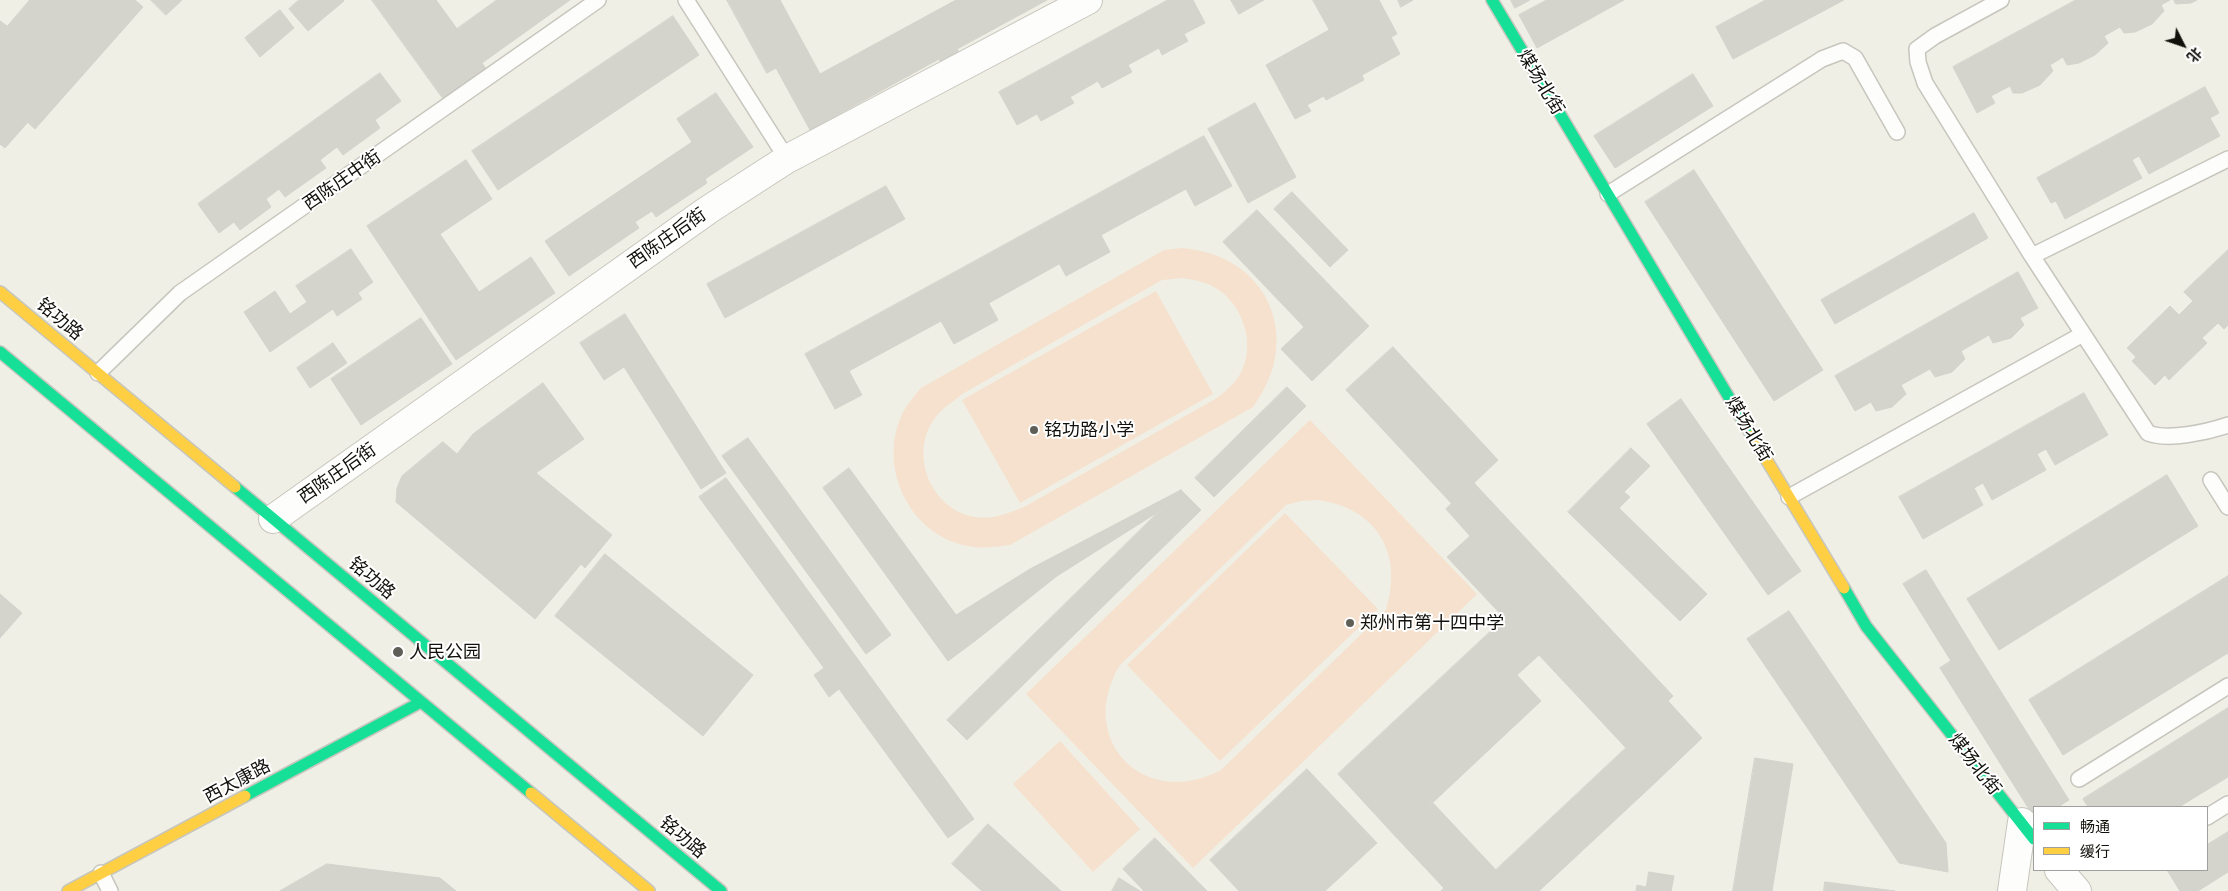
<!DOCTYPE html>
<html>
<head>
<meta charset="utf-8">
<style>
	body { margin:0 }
	#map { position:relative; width:2228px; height:891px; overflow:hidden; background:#f0efe5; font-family:Commissioner,"Noto Sans SC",sans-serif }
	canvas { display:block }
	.legend { position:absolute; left:2033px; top:806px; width:175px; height:65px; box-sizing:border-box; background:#fff; border:1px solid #a09f9d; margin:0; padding:6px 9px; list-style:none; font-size:15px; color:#11100a }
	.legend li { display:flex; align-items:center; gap:10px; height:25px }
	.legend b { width:25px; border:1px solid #a09f9d }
	.north { position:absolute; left:2158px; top:20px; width:50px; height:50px; -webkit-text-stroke:4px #fff; paint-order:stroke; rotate:131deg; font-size:14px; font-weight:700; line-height:20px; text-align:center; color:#11100a }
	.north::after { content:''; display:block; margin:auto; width:18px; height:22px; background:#11100a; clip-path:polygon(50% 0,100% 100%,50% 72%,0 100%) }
</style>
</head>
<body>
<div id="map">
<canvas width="2228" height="891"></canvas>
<ul class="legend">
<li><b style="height:6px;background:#16e098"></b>畅通</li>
<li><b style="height:6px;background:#ffcf43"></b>缓行</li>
</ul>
<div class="north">北</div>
</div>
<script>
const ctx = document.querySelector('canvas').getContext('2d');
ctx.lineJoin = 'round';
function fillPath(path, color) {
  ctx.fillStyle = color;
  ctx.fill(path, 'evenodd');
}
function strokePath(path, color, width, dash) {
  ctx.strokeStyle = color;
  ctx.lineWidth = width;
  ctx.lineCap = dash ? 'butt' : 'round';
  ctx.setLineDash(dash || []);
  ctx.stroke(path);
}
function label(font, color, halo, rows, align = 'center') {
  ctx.font = font + ' Commissioner,"Noto Sans SC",sans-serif';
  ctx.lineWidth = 4;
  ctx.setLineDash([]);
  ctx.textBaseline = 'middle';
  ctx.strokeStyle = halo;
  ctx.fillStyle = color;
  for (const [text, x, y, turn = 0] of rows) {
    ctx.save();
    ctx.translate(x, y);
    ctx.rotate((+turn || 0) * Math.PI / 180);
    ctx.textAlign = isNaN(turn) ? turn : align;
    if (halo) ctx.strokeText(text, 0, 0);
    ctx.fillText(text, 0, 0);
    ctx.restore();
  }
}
fillPath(new Path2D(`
	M 1182,248 C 1269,255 1304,339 1253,407 L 1010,545 C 996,547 983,549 968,546 C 912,536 879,472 900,419 C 905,407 913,397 921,388 L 1164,250 ZM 1182,278 C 1195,280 1207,282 1219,290 C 1246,309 1257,351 1237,379 C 1231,387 1224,392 1217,398 L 1026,506 C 1009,513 994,520 975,517 C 931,510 908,454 935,418 C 942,408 954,401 964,393 L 1162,280 Z
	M 1156,291 L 1213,394 L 1020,503 L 962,400 Z
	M 1310,420 L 1477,594 L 1193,868 L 1026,694 ZM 1317,500 C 1376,507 1404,553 1386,610 L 1221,770 C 1144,811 1075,739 1120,665 L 1286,505 L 1301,501 Z
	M 1285,513 L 1378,609 L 1220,761 L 1127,665 Z
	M 1060,741 L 1140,829 L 1093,872 L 1013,784 Z`), '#f5e1cd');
const building = new Path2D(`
	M 30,0 L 135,0 L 143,7 L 35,129 L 0,97 L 0,35 Z
	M 151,0 L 182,0 L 166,15 Z
	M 299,0 L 343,0 L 344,1 L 308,31 L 289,9 Z
	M 372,0 L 436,0 L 487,70 L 445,101 Z
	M 497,0 L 570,0 L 482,63 L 457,29 Z
	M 727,0 L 780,0 L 820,74 L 956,0 L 1047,0 L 957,49 L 961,55 L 942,65 L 939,59 L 810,130 L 776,68 L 767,73 Z
	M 1168,0 L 1193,0 L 1205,23 L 1184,34 L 1188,41 L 1162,55 L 1159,48 L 1128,65 L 1132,72 L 1102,88 L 1098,81 L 1070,97 L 1074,103 L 1041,121 L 1037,114 L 1017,125 L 999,92 Z
	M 1231,0 L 1264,0 L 1239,14 Z
	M 1313,0 L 1379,0 L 1397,34 L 1391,37 L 1400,54 L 1362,75 L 1364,80 L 1326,100 L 1324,96 L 1307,105 L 1311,111 L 1295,119 L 1266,65 L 1329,30 Z
	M 1398,0 L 1413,0 L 1401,7 Z
	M 1511,0 L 1530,0 L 1515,8 Z
	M 1547,0 L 1624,0 L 1537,48 L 1519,15 Z
	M 1766,0 L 1844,0 L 1733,59 L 1716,27 Z
	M 2076,0 L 2170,0 L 2161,5 L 2164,11 L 2152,24 L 2135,32 L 2124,33 L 2120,27 L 2104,36 L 2108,43 L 2095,55 L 2079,63 L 2067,65 L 2063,57 L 2050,65 L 2053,71 L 2040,85 L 2022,93 L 2013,93 L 2010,86 L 1991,96 L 1995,103 L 1977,113 L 1953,67 Z
	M 2174,0 L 2197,0 L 2191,3 L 2176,4 Z
	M 280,10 L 294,28 L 260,57 L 245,38 Z
	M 673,16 L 699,55 L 498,190 L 472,151 Z
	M 0,21 L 7,26 L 0,34 Z
	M 380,73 L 401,101 L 375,120 L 380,128 L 343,155 L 337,147 L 320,160 L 326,168 L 285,197 L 279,189 L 266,199 L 271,207 L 240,230 L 234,222 L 219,233 L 198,204 Z
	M 1693,74 L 1713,106 L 1615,168 L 1594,136 Z
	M 2205,87 L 2219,113 L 2210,118 L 2220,136 L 2149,174 L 2139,156 L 2132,160 L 2142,178 L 2065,219 L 2056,201 L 2051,203 L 2037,178 Z
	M 716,93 L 753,147 L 705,179 L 707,183 L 656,217 L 652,211 L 635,222 L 639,228 L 569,276 L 545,241 L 692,142 L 677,119 Z
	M 0,97 L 28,122 L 5,148 L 0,144 Z
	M 1255,103 L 1296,177 L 1248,203 L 1208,129 Z
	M 1204,136 L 1232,186 L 1195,206 L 1186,189 L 1101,235 L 1110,252 L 1066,276 L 1039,226 Z
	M 466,160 L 492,199 L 440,234 L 479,292 L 531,257 L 555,293 L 456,360 L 367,226 Z
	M 1694,170 L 1823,370 L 1774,401 L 1645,202 Z
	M 886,186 L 905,219 L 725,318 L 707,284 Z
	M 1292,192 L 1348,250 L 1330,267 L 1274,209 Z
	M 1257,210 L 1369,326 L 1312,381 L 1281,349 L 1304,327 L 1223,242 Z
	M 1974,213 L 1988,238 L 1835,324 L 1821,300 Z
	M 1039,226 L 1059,264 L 989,303 L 968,265 Z
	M 351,249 L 373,282 L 358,293 L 362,299 L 337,316 L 333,309 L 270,352 L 244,312 L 275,291 L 290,314 L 307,302 L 296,286 Z
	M 2228,250 L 2228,325 L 2224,329 L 2218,323 L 2202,338 L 2207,343 L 2169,380 L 2165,375 L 2155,385 L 2132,361 L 2136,357 L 2127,348 L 2170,306 L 2179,315 L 2193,301 L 2184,292 Z
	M 968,265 L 998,320 L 954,344 L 941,321 L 849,371 L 862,395 L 835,409 L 805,354 Z
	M 2018,272 L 2038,308 L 2020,318 L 2024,325 L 2011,338 L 1993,343 L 1989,335 L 1961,351 L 1965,359 L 1952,372 L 1935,377 L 1930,369 L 1901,385 L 1906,394 L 1892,407 L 1876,411 L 1871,402 L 1855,411 L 1835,376 Z
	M 625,314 L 726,473 L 701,489 L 624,367 L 604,380 L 580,343 Z
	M 421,318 L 452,364 L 361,425 L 331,379 Z
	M 333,343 L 347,363 L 310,388 L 297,368 Z
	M 1393,347 L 1498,460 L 1452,504 L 1346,390 Z
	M 543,383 L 584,439 L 536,473 L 612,535 L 585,568 L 572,556 L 557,575 L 460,496 L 450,480 L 450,468 L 457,454 L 473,434 Z
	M 1287,387 L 1306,406 L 1214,497 L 1195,478 Z
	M 2084,393 L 2108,435 L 2055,465 L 2046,449 L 2037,454 L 2046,470 L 1992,500 L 1983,483 L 1974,488 L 1983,505 L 1923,539 L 1899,497 Z
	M 1681,399 L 1801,571 L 1768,595 L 1647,424 Z
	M 748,438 L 891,635 L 866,654 L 722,456 Z
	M 443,442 L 457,454 L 450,468 L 450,480 L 460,496 L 557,575 L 572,556 L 581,564 L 535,619 L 396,502 L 397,488 L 402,476 Z
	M 1631,448 L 1650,466 L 1624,492 L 1630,497 L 1619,508 L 1707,594 L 1680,621 L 1568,512 Z
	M 849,468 L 975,641 L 948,661 L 823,488 Z
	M 2167,475 L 2198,526 L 1999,650 L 1967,599 Z
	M 726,478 L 974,819 L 948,838 L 839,689 L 829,697 L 814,675 L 824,668 L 699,497 Z
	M 1474,483 L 1590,607 L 1539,655 L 1447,557 L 1470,536 L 1446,509 Z
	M 1181,490 L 1158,512 L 1057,576 L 975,641 L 956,615 L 1030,569 Z
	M 1181,490 L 1201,510 L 967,740 L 947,720 Z
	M 605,554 L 753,675 L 703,736 L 555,616 Z
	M 1926,570 L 1973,647 L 1951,661 L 1903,584 Z
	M 2228,576 L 2228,653 L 2063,755 L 2029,700 Z
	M 0,594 L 22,613 L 0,638 Z
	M 1590,607 L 1673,696 L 1668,701 L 1702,738 L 1657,781 L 1539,655 Z
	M 1789,611 L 1946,843 L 1948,872 L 1899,863 L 1747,639 Z
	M 1505,618 L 1539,655 L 1517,675 L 1541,701 L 1396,837 L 1338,774 Z
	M 1973,647 L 2069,800 L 2058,807 L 2034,807 L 2034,817 L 1940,668 Z
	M 2228,708 L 2228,777 L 2179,807 L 2088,807 L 2083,799 Z
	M 1626,748 L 1657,781 L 1539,891 L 1516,891 L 1496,870 Z
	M 1755,758 L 1793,764 L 1772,891 L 1733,891 Z
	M 1307,769 L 1377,843 L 1325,891 L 1239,891 L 1210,860 Z
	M 1433,803 L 1496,870 L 1516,891 L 1441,891 L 1444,888 L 1396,837 Z
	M 988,824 L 1061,891 L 982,891 L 952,864 Z
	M 2228,832 L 2228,872 L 2198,891 L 2180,891 L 2167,870 L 2207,870 L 2207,845 Z
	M 1155,838 L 1207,891 L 1144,891 L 1123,869 Z
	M 327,864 L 440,878 L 456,891 L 280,891 Z
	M 1649,872 L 1674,876 L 1671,891 L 1636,891 L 1637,885 L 1646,887 Z
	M 1119,878 L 1140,891 L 1112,891 Z
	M 1825,882 L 1895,891 L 1824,891 Z`);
fillPath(building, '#d4d4cd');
strokePath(building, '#d3d3cc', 1);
const lane = new Path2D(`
	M 686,0 L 787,159
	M 2001,0 L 1935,36 L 1917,49 L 1918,62 L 1925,83 L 2032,256 L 2148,433 C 2168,441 2207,432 2228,425
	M 1608,194 L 1822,59 L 1843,51 L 1855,58 L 1897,132
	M 2032,256 L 2228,159
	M 98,373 L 180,293 L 598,0
	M 2211,480 L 2228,507
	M 1789,497 L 2083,334
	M 2079,779 L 2228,686
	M 2207,817 L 2228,804
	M 101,873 L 110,891`);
const street = new Path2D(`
	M 273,519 L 708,210 L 787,159 L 1088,0
	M 2059,870 L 2077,891
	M 2012,891 L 2022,822`);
const fast = new Path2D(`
	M 1492,0 L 1752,436
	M 0,352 L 531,793
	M 235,487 L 721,891
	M 1844,588 L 1866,626 L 2034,839
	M 245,796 L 421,702`);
const slow = new Path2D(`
	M 0,292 L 235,487
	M 1752,436 L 1844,588
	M 531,793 L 649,891
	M 68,891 L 245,796`);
strokePath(lane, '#c7c6be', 18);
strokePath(street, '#c7c6be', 30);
strokePath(fast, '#c7c6be', 14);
strokePath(slow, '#c7c6be', 14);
strokePath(lane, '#fdfdfb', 15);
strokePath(street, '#fdfdfb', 28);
strokePath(fast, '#16e098', 11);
strokePath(slow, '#ffcf43', 11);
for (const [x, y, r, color] of [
	[1034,430,5,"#5f5e57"],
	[1350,623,5,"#5f5e57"],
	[398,652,6,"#5f5e57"]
]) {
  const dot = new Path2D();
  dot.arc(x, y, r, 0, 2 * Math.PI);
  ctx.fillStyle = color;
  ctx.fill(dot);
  strokePath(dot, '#fff', 2);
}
label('18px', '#11100a', '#fff', [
	["煤场北街",1541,82,59],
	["西陈庄中街",342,180,-35],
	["西陈庄后街",667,238,-35],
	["铭功路",60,319,40],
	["煤场北街",1749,429,59],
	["西陈庄后街",337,473,-35],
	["铭功路",372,578,40],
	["煤场北街",1975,764,52],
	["西太康路",237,781,-28],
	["铭功路",683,837,40]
]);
label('18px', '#11100a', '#fff', [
	["铭功路小学",1044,430],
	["郑州市第十四中学",1360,623],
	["人民公园",409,652]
], 'left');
</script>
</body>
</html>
